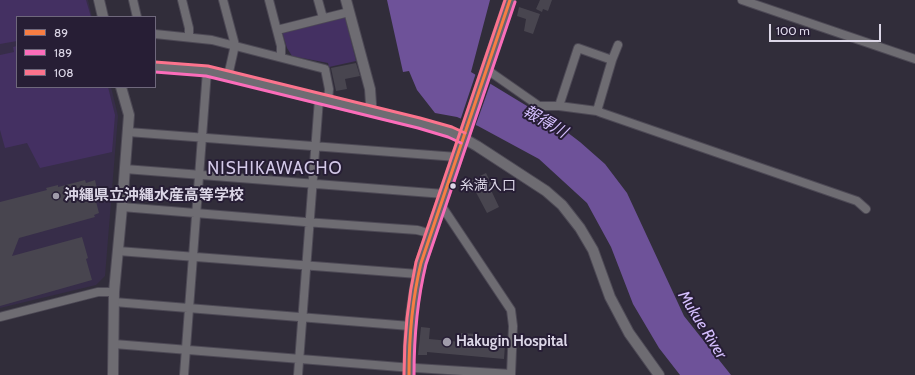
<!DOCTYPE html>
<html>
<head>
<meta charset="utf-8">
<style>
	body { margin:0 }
	#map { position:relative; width:915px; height:375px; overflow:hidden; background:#312d3a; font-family:Cabin,sans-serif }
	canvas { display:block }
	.legend { position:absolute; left:16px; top:16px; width:140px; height:72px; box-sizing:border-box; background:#271e35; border:1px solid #6f687c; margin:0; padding:5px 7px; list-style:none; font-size:12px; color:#dcd7e7 }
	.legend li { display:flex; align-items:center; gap:8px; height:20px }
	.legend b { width:20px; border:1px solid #6f687c }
	.scale { position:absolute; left:769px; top:24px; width:112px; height:18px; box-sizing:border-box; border:2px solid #dcd7e7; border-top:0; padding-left:5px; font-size:12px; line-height:14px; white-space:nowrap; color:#dcd7e7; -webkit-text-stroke:3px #271e35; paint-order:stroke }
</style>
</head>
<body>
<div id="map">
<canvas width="915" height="375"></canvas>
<ul class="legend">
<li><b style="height:5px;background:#f77d43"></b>89</li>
<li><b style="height:5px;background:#fb6dba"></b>189</li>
<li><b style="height:5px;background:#fc738d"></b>108</li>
</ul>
<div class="scale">100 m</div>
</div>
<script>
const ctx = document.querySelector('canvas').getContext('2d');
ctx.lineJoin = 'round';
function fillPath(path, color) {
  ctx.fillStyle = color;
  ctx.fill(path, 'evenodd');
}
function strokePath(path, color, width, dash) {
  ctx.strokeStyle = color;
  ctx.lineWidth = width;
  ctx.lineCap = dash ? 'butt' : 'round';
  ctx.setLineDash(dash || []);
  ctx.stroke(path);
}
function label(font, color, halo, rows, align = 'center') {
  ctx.font = font + ' Cabin,"Noto Sans JP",sans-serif';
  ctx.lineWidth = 4;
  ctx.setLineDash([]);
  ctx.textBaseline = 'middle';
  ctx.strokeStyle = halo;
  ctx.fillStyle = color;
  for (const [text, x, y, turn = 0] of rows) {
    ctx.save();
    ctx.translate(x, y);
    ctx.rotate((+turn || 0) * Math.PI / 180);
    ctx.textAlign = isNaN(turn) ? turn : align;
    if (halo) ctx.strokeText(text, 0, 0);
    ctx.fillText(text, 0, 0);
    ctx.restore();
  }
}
fillPath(new Path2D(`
	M 0,0 L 88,0 L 92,17 L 17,17 L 17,87 L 111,87 L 118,116 L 105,276 L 96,285 L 0,308 Z`), '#372d49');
fillPath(new Path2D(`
	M 0,0 L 86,0 L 91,17 L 17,17 L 17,41 L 0,44 Z
	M 345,17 L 356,61 L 329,67 L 328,63 L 292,56 L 287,48 L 282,31 Z
	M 17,46 L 17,87 L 108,87 L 115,115 L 112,152 L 40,168 L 27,143 L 5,148 L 0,130 L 0,55 L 14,52 L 13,47 Z`), '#443062');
fillPath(new Path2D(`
	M 387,0 L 490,0 L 471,72 L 555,123 L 580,142 L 605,164 L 627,193 L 684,316 L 731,375 L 680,375 L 659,348 L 633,304 L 611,247 L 587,203 L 539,159 L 478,126 L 457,117 L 435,113 L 417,90 L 409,71 L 403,72 Z`), '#6e5299');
fillPath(new Path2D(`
	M 476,73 L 491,82 L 475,127 L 460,121 Z`), '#312d3a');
fillPath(new Path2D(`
	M 540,0 L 552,0 L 548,11 L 543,9 L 542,12 L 536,9 Z
	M 519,7 L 540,14 L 533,34 L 524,31 L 526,19 L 517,16 Z
	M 356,63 L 360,76 L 345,79 L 347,89 L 336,91 L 331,68 Z
	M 486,173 L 494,189 L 491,190 L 499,207 L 487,213 L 470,181 Z
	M 85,180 L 86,183 L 95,180 L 98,193 L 94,194 L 99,213 L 94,215 L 95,217 L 19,238 L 12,256 L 82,237 L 88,258 L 86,259 L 92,280 L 0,306 L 0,202 L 47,190 L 46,188 L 58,185 L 58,187 Z
	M 421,327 L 430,328 L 429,339 L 461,342 L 461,333 L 476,334 L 476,343 L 505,345 L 504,359 L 427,352 L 427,355 L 418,355 Z`), '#48454f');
const minor = new Path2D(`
	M 133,0 L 137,17
	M 182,0 L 189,28 L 189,37
	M 223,0 L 235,45 L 228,76
	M 269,0 L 281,46 L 281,57
	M 318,0 L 323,18
	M 742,0 L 915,59
	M 277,30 L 349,12
	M 155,34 L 212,40 L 325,69 L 329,89 L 328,102
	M 612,60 L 618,45
	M 486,69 L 539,106 L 559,106 L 597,111 L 602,113 L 857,201 L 866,209
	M 559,106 L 578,48 L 612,60 L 597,111
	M 128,132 L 457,157
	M 125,169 L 444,194
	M 441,205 L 511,310 L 513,326 L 511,375
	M 122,207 L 305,222 L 417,230 L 421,231 L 431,234
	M 118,251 L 418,274
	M 114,302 L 410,326
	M 0,317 L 98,292 L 114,292
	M 114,344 L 400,367 L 511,374
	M 184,375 L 207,71
	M 298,375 L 319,99`);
const tertiary = new Path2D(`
	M 99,0 L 103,17
	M 346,0 L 370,89 L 371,104 L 370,111
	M 155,67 L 207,71 L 228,76 L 319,99 L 430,126 L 450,132 L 463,138 L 477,146 L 546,191 L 562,205 L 580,228 L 593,250 L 610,297 L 629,333 L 659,375
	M 113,375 L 114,292 L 122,207 L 129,115 L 121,87`);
const secondary = new Path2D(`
	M 409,375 C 408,338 412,299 421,263 L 510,0`);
strokePath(minor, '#4d4955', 10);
strokePath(tertiary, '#4d4955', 12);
strokePath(secondary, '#4d4955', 13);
strokePath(minor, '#6e6c72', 8);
strokePath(tertiary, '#6e6c72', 10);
strokePath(secondary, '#68646d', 11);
strokePath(new Path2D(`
	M 409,375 C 409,337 412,300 421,263 L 510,0`), '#f77d43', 3);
strokePath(new Path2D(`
	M 155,72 L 206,76 L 418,128 L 448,137 L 461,143
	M 414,375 C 414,337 417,301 426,264 L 515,2`), '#fb6dba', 3);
strokePath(new Path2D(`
	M 155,62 L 208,66 L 420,118 L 452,127 L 465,133
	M 404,375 C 404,337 408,299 416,262 L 505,0`), '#fc738d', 3);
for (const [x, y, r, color] of [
	[453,186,3.5,"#dcd7e7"],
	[56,196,4,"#a09caa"],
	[447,342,5,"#a09caa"]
]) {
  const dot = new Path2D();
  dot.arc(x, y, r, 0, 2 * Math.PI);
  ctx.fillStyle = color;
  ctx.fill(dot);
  strokePath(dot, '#271e35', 1.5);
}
label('14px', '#dcd7e7', '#271e35', [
	["糸満入口",460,186]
], 'left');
label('bold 15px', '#dcd7e7', '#271e35', [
	["沖縄県立沖縄水産高等学校",64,196],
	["Hakugin Hospital",456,342]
], 'left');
label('italic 16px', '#d6c0ff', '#271e35', [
	["報得川",545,122,30],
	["Mukue River",702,325,58]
]);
ctx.letterSpacing = '1px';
label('17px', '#d3c9e8', '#271e35', [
	["NISHIKAWACHO",275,169]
]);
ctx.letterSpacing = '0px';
</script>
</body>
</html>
